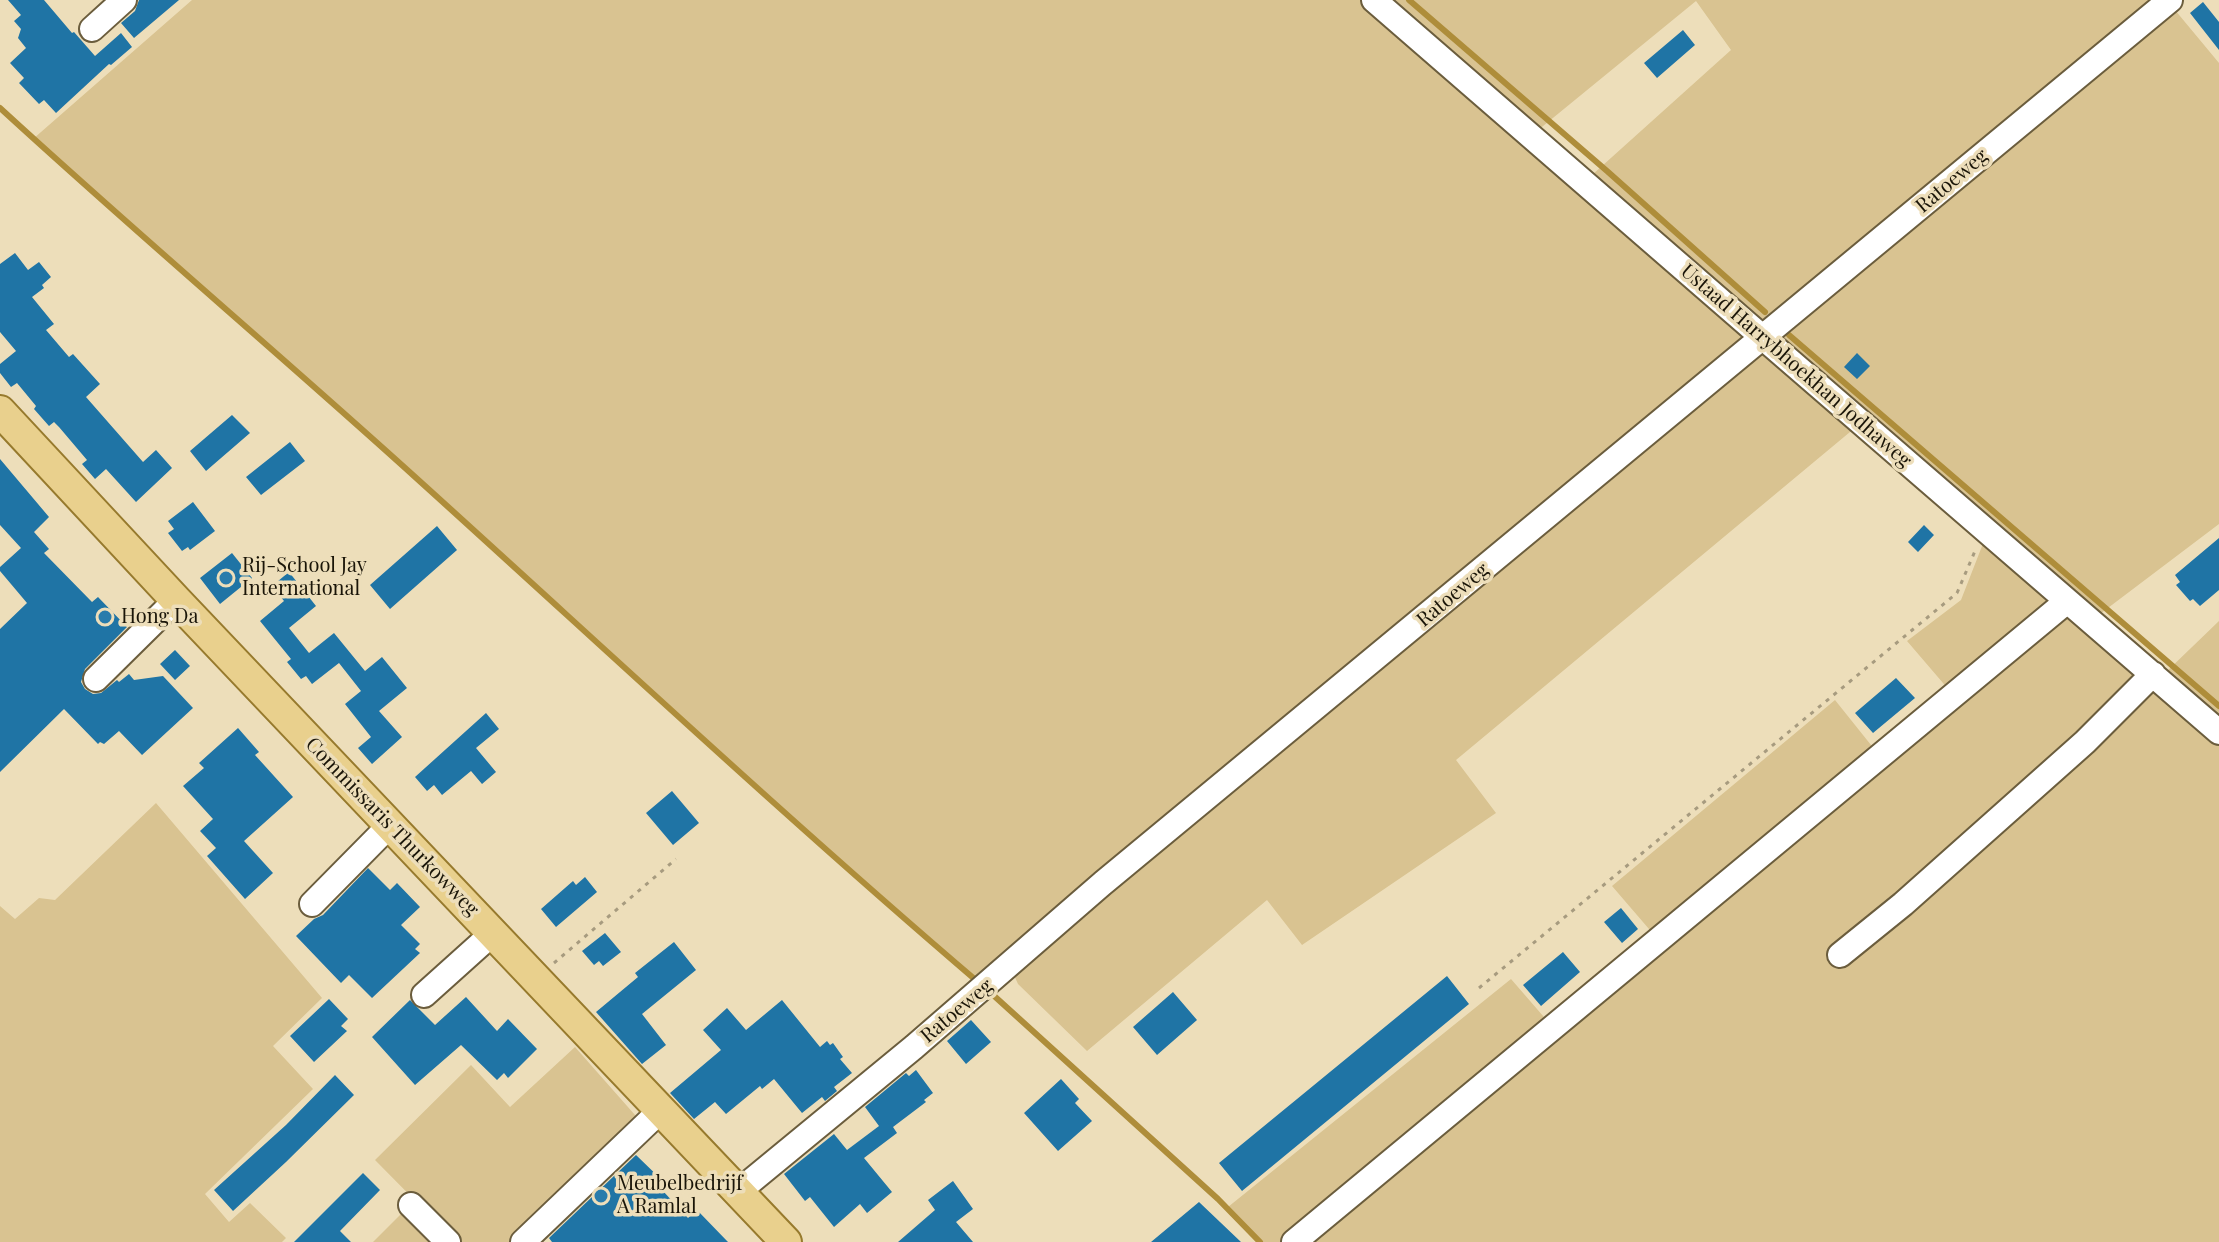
<!DOCTYPE html>
<html>
<head>
<meta charset="utf-8">
<style>
	body { margin:0 }
	canvas { display:block; background:#eddeba }
</style>
</head>
<body>
<canvas width="2219" height="1242"></canvas>
<script>
const ctx = document.querySelector('canvas').getContext('2d');
ctx.lineJoin = 'round';
function fillPath(path, color) {
  ctx.fillStyle = color;
  ctx.fill(path, 'evenodd');
}
function strokePath(path, color, width, dash) {
  ctx.strokeStyle = color;
  ctx.lineWidth = width;
  ctx.lineCap = dash ? 'butt' : 'round';
  ctx.setLineDash(dash || []);
  ctx.stroke(path);
}
function label(font, color, halo, rows, align = 'center') {
  ctx.font = font + ' "Playfair Display",serif';
  ctx.lineWidth = 7;
  ctx.setLineDash([]);
  ctx.textBaseline = 'middle';
  ctx.strokeStyle = halo;
  ctx.fillStyle = color;
  for (const [text, x, y, turn = 0] of rows) {
    ctx.save();
    ctx.translate(x, y);
    ctx.rotate((+turn || 0) * Math.PI / 180);
    ctx.textAlign = isNaN(turn) ? turn : align;
    if (halo) ctx.strokeText(text, 0, 0);
    ctx.fillText(text, 0, 0);
    ctx.restore();
  }
}
fillPath(new Path2D(`
	M 192,0 L 1367,0 L 1753,336 L 978,982 L 884,902 L 369,435 L 33,139 Z
	M 1389,0 L 2162,0 L 1763,325 L 1592,175 L 1731,50 L 1696,1 L 1537,131 Z
	M 2170,4 L 2219,63 L 2219,524 L 2096,617 L 1782,340 L 1780,333 Z
	M 1765,349 L 1856,427 L 1456,760 L 1496,813 L 1302,945 L 1267,900 L 1087,1051 L 1018,984 L 1013,973 Z
	M 1984,541 L 2050,601 L 1949,690 L 1907,641 L 1961,600 Z
	M 2066,610 L 2219,743 L 2219,1242 L 1300,1242 Z
	M 2219,621 L 2219,722 L 2164,674 Z
	M 1835,700 L 1875,750 L 1655,936 L 1612,886 Z
	M 156,803 L 322,998 L 273,1046 L 313,1089 L 205,1194 L 229,1222 L 250,1203 L 286,1238 L 282,1242 L 0,1242 L 0,906 L 15,919 L 39,898 L 55,900 Z
	M 1511,979 L 1550,1024 L 1286,1242 L 1263,1242 L 1228,1207 Z
	M 575,1047 L 635,1115 L 636,1121 L 518,1242 L 456,1242 L 375,1160 L 471,1065 L 510,1107 Z
	M 406,1209 L 438,1242 L 373,1242 Z`), '#d9c391');
strokePath(new Path2D(`
	M 1409,0 L 1607,171 L 1765,312
	M 0,108 C 136,233 277,352 414,476 C 601,645 786,818 978,982
	M 1789,335 L 2219,706
	M 992,994 L 1218,1199 L 1260,1242`), '#ae8d3a', 6);
fillPath(new Path2D(`
	M 8,0 L 44,0 L 72,33 L 74,32 L 95,56 L 121,33 L 132,47 L 111,65 L 109,64 L 56,113 L 44,100 L 39,104 L 19,83 L 24,78 L 10,63 L 26,48 L 18,38 L 21,29 L 14,21 L 21,15 Z
	M 139,0 L 179,0 L 134,38 L 121,23 L 135,11 Z
	M 2203,2 L 2219,22 L 2219,50 L 2190,13 Z
	M 1683,30 L 1695,45 L 1657,78 L 1644,63 Z
	M 15,253 L 28,270 L 39,262 L 51,277 L 42,285 L 44,288 L 32,297 L 54,324 L 46,330 L 69,357 L 73,354 L 100,384 L 86,397 L 143,462 L 156,450 L 172,468 L 136,502 L 106,469 L 95,479 L 82,464 L 87,460 L 59,427 L 54,422 L 49,426 L 34,409 L 36,406 L 17,383 L 11,387 L 0,373 L 0,364 L 16,351 L 0,332 L 0,264 Z
	M 1857,353 L 1870,366 L 1857,379 L 1844,367 Z
	M 232,415 L 250,433 L 206,471 L 190,451 Z
	M 290,442 L 305,461 L 261,495 L 246,477 Z
	M 0,459 L 49,517 L 34,532 L 49,549 L 44,553 L 92,602 L 98,597 L 127,627 L 85,669 L 81,682 L 85,689 L 93,694 L 101,693 L 117,680 L 119,682 L 129,674 L 134,680 L 163,676 L 193,708 L 142,755 L 119,731 L 104,744 L 100,742 L 98,744 L 64,709 L 0,772 L 0,629 L 27,603 L 0,571 L 0,567 L 21,548 L 0,525 Z
	M 193,502 L 215,531 L 190,550 L 188,547 L 182,551 L 168,533 L 174,529 L 168,521 Z
	M 1924,525 L 1934,535 L 1918,552 L 1908,542 Z
	M 437,526 L 457,550 L 390,609 L 370,585 Z
	M 2219,538 L 2219,590 L 2200,606 L 2193,599 L 2190,601 L 2176,585 L 2180,582 L 2175,575 Z
	M 232,553 L 252,578 L 220,604 L 200,578 Z
	M 289,572 L 316,606 L 289,628 L 309,653 L 334,633 L 365,671 L 382,657 L 407,688 L 379,711 L 402,737 L 372,764 L 358,748 L 371,737 L 345,704 L 361,691 L 339,663 L 312,684 L 306,676 L 301,679 L 287,662 L 291,659 L 260,621 L 284,601 L 272,586 Z
	M 175,650 L 190,666 L 175,680 L 160,664 Z
	M 1896,678 L 1915,698 L 1873,733 L 1855,713 Z
	M 486,713 L 499,729 L 476,748 L 496,772 L 482,784 L 471,771 L 442,795 L 434,785 L 427,791 L 415,777 Z
	M 238,728 L 259,752 L 255,755 L 293,797 L 244,841 L 273,873 L 245,899 L 207,856 L 216,848 L 200,831 L 213,819 L 183,786 L 204,768 L 199,763 Z
	M 672,791 L 699,823 L 673,845 L 646,813 Z
	M 368,868 L 390,890 L 397,883 L 420,907 L 401,925 L 420,944 L 415,949 L 420,953 L 372,998 L 349,975 L 341,983 L 296,936 L 314,919 L 323,915 Z
	M 585,877 L 597,892 L 556,927 L 541,909 L 573,881 L 576,885 Z
	M 1621,908 L 1638,929 L 1622,943 L 1604,922 Z
	M 605,933 L 621,952 L 603,966 L 599,961 L 594,965 L 582,951 Z
	M 674,942 L 696,970 L 642,1014 L 666,1045 L 642,1064 L 596,1012 L 638,977 L 635,973 Z
	M 1563,952 L 1580,972 L 1541,1006 L 1523,985 Z
	M 1447,976 L 1469,1004 L 1242,1191 L 1219,1163 Z
	M 1173,992 L 1197,1020 L 1157,1055 L 1133,1027 Z
	M 466,997 L 497,1031 L 508,1019 L 537,1049 L 508,1078 L 504,1073 L 497,1080 L 461,1045 L 415,1085 L 372,1037 L 410,1000 L 435,1025 Z
	M 329,999 L 348,1019 L 341,1026 L 347,1031 L 314,1062 L 290,1036 Z
	M 782,1000 L 820,1047 L 827,1041 L 830,1045 L 833,1043 L 843,1057 L 840,1059 L 852,1073 L 834,1087 L 837,1091 L 825,1101 L 822,1097 L 802,1113 L 774,1079 L 762,1089 L 760,1086 L 726,1114 L 715,1102 L 694,1119 L 670,1093 L 721,1050 L 703,1030 L 727,1008 L 746,1030 Z
	M 971,1020 L 991,1042 L 966,1064 L 947,1041 Z
	M 916,1070 L 933,1093 L 924,1100 L 926,1102 L 893,1127 L 897,1133 L 864,1158 L 892,1192 L 867,1213 L 860,1204 L 834,1227 L 810,1197 L 805,1201 L 784,1174 L 834,1134 L 847,1150 L 879,1126 L 865,1107 L 906,1073 L 909,1076 Z
	M 335,1075 L 354,1095 L 286,1162 L 233,1211 L 214,1190 L 286,1125 Z
	M 1061,1079 L 1079,1099 L 1075,1103 L 1092,1121 L 1058,1151 L 1024,1113 Z
	M 636,1155 L 668,1186 L 663,1191 L 688,1218 L 697,1210 L 728,1242 L 552,1242 L 549,1238 Z
	M 363,1173 L 380,1190 L 340,1231 L 351,1242 L 294,1242 Z
	M 953,1181 L 973,1209 L 956,1222 L 973,1242 L 898,1242 L 935,1210 L 928,1200 Z
	M 1199,1202 L 1241,1242 L 1151,1242 Z`), '#1f74a5');
const minor = new Path2D(`
	M 1374,0 C 1655,245 1937,488 2219,732
	M 92,29 L 124,0
	M 96,679 L 176,600
	M 312,904 L 391,824
	M 1840,955 L 1903,904 L 2085,742 L 2153,674
	M 424,995 L 493,933
	M 739,1191 L 914,1047 L 1103,883 L 2170,0
	M 411,1205 L 448,1242
	M 523,1242 L 660,1111
	M 1294,1242 L 2066,602`);
const major = new Path2D(`
	M 0,411 L 176,600 L 786,1242`);
strokePath(minor, '#6b5d3d', 28);
strokePath(major, '#977a2d', 34);
strokePath(new Path2D(`
	M 554,963 L 676,859
	M 1479,988 L 1957,593 L 1975,551`), '#a79b7f', 3, [4, 6]);
strokePath(minor, '#fff', 24);
strokePath(major, '#e9d08d', 30);
for (const [x, y, r, color] of [
	[226,578,8,"#297cac"],
	[105,617,8,"#297cac"],
	[601,1196,8,"#297cac"]
]) {
  const dot = new Path2D();
  dot.arc(x, y, r, 0, 2 * Math.PI);
  ctx.fillStyle = color;
  ctx.fill(dot);
  strokePath(dot, '#eddeba', 3);
}
label('20px', '#1a1508', '#eddeba', [
	["Ratoeweg",1952,181,-40],
	["Ustaad Harrybhoekhan Jodhaweg",1796,366,41],
	["Ratoeweg",1453,595,-40],
	["Commissaris Thurkowweg",392,827,46],
	["Ratoeweg",957,1011,-40]
]);
label('20px', '#1a1508', '#eddeba', [
	["Rij-School Jay",242,566],
	["International",242,589],
	["Hong Da",121,617],
	["Meubelbedrijf",617,1184],
	["A Ramlal",617,1207]
], 'left');
</script>
</body>
</html>
